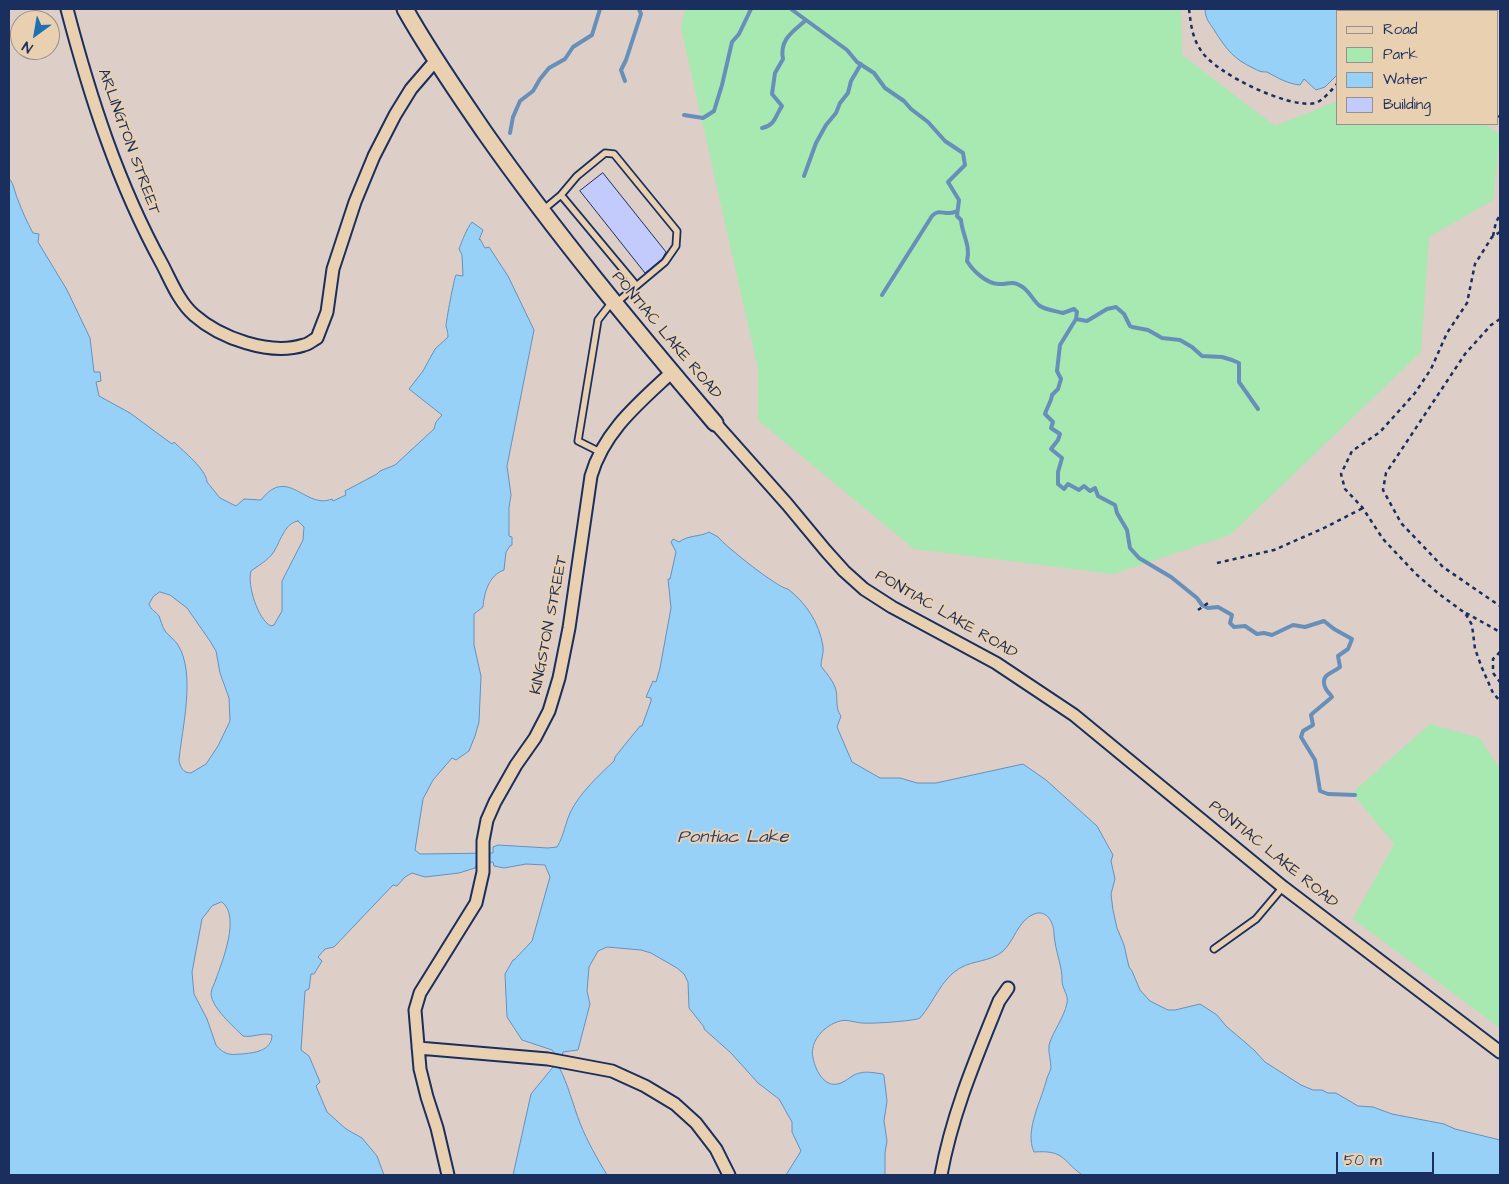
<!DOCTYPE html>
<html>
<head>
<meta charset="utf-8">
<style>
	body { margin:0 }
	#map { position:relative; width:1509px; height:1184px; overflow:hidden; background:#ddcec8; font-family:"Architects Daughter",sans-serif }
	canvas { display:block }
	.frame { position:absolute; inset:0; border:10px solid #1b2f5e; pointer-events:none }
	.legend { position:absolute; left:1336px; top:10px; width:162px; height:115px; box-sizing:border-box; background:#e9d0b1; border:1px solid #979090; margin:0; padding:6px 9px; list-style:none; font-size:15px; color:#1b2f5e }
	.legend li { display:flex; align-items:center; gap:10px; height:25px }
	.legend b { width:25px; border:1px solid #979090 }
	.north { position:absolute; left:10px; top:10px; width:50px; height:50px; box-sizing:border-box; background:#e9d0b1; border:1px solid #979090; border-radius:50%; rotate:212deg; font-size:14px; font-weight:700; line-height:20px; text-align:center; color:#1b2f5e }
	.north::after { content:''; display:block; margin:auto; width:18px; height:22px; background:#1f6fb2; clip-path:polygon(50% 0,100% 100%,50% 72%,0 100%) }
	.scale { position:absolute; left:1336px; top:1152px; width:98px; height:22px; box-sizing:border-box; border:2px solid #1b2f5e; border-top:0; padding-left:6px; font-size:15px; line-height:18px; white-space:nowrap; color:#1b2f5e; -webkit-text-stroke:4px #e9d0b1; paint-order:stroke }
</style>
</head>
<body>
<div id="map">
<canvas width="1509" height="1184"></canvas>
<div class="frame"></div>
<ul class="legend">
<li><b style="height:6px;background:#e9d0b1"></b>Road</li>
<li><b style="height:14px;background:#a8e8b1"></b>Park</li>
<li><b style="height:14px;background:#98d1f7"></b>Water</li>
<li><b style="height:14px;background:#c2cbfc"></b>Building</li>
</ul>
<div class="north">N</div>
<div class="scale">50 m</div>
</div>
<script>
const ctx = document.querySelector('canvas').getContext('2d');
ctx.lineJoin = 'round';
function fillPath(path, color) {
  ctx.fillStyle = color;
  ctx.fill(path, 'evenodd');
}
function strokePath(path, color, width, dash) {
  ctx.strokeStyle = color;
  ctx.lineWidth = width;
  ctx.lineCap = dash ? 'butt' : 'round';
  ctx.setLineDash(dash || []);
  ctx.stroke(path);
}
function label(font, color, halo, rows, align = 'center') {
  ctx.font = font + ' "Architects Daughter",sans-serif';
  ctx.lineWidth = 4;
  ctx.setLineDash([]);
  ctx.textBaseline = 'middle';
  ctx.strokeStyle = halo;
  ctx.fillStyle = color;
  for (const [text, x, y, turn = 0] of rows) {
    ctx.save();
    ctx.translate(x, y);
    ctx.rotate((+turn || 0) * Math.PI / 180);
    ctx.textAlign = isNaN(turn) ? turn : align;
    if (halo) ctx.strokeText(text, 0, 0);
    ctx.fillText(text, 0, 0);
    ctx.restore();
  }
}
fillPath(new Path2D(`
	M 1472,9 L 1500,9 L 1500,27 L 1498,25 L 1498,11 L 1473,11 Z`), '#d5cdd8');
fillPath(new Path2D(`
	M 685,9 L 1181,9 L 1182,55 L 1275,126 L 1338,101 L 1338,124 L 1484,124 L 1500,134 L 1493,200 L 1429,237 L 1421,352 L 1230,535 L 1113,574 L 914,549 L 758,420 L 758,369 L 681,28 Z
	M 1430,724 L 1480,738 L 1500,769 L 1500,1028 L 1353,919 L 1394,844 L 1352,793 Z`), '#a8e8b1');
const water = new Path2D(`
	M 1205,9 L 1340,9 L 1340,11 L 1338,11 L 1338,74 L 1325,87 L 1316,90 L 1304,79 L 1300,85 C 1288,84 1278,78 1267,72 C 1260,72 1259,71 1253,68 C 1234,59 1227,50 1216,33 C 1211,24 1205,20 1205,9 Z
	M 9,178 C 15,186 14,191 18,200 C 22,211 27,222 33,233 L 39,234 L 38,242 L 67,290 L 90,338 L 94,372 L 100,372 L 101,381 L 96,382 L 99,396 L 130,413 L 172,444 L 174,442 C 184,452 206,469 207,482 L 220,498 L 236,506 L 244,499 L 261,500 C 288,465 305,510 332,499 L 333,501 L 346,495 L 345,491 L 377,474 L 380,471 L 395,465 L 434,429 L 436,422 L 442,415 L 409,389 L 423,371 L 435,349 L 448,337 C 448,332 447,330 446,326 C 446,322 454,278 456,275 L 463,276 L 462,255 L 459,249 C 462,241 467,228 472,222 L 483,230 L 479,240 L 480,239 L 485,248 L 489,247 L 508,276 L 534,330 L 507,466 L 511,495 L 509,507 L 509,536 L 512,537 L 512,545 L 510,546 L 506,552 L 504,570 C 489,575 484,593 483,607 L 474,614 L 474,645 L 481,676 L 479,722 L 475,736 L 469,751 L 456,760 L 452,758 L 433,780 L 423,799 L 415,850 L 420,854 L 493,853 L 493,847 L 498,845 L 548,848 L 557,847 C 564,836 565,823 571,811 C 580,793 599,775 614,761 L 615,757 L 640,726 L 642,726 L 651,701 L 651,698 L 646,697 L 653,681 L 656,682 L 660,668 L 671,608 L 668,579 L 670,579 L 676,552 L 671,542 L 673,539 L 679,542 C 688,535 700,537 709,532 L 718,537 C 725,546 779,589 788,589 C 807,604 819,623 823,646 C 824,653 821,660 821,666 C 826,673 832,679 835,687 C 839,697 834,707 841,716 L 837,727 L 852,762 L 880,778 L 900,778 L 917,783 L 936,783 L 1023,764 L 1046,780 L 1097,826 L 1113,855 L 1111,861 L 1115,879 L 1111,894 L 1113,910 L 1117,928 L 1124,945 L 1129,967 L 1132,971 L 1140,990 L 1150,1001 L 1168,1010 L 1175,1010 L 1200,1004 L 1217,1015 L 1226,1026 L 1254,1050 L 1265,1062 L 1301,1085 L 1313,1090 L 1322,1090 L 1328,1093 L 1336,1093 L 1358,1106 L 1373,1107 L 1392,1114 L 1444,1124 L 1455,1129 L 1500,1140 L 1500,1175 L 1082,1175 C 1061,1159 1064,1150 1034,1152 C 1024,1130 1042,1100 1047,1078 C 1048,1075 1050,1072 1051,1068 C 1051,1061 1048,1052 1049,1045 C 1053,1031 1064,1018 1067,1003 C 1069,996 1062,988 1062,981 C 1063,968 1055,951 1054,934 C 1054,923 1047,909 1034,914 C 1018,920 1014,942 1002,952 C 989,962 974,960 960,968 C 941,979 934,1002 920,1018 C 915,1021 871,1024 863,1023 C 856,1023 848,1019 840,1021 C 825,1025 809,1041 813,1058 C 816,1072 826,1091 843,1082 C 849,1079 853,1074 860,1073 C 867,1071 875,1073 883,1074 L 884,1076 L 887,1101 L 884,1121 L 887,1141 L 885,1153 L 885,1175 L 786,1175 L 801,1151 L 792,1132 L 792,1122 L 779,1099 L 758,1083 L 731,1053 L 704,1029 L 704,1027 L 689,1008 L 688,982 L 684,974 L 677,968 L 651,953 L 641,950 L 607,947 L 598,951 L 589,967 L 587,991 L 590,1004 L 578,1050 L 563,1052 L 559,1067 C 568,1084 573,1105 580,1123 C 587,1141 597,1158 607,1175 L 513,1175 L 531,1094 L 553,1067 L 555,1054 L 552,1050 L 522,1040 L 507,1017 L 505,974 L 513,960 L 514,960 L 532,941 L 550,877 L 545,865 L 526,864 L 504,868 L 494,866 L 493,862 L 477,863 L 475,868 L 459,873 L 425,877 L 412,873 L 405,877 L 397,886 L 393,885 L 334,947 L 325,949 L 318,957 L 322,961 L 314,974 L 311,974 L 309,989 L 305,991 L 301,1050 L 309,1056 L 320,1082 L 316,1086 L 327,1112 L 346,1129 L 362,1138 L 377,1156 L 384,1175 L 9,1175 ZM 298,521 L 304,527 L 303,540 L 282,581 L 282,611 L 274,625 L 271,626 C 258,620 247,585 251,571 C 259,565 267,561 273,553 C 280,543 284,523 298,521 ZM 160,592 L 170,595 L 187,608 L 210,641 L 216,651 L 220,673 L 229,698 L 230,721 L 218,746 L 206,764 L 191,773 C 183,773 180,767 179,760 C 182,728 196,674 178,645 C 175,640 169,636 165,631 C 162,626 161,621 159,616 C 156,612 151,610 149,604 L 153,597 ZM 222,902 C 241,916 222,962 216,979 C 215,983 211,989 211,994 C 212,1008 233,1026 243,1036 C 252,1038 263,1032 272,1035 C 272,1051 254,1053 241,1054 C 238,1054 233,1055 229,1054 C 224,1053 219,1049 216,1045 L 207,1019 L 194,994 L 192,972 L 202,919 L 212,906 Z`);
fillPath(water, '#98d1f7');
strokePath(water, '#6690ba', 1);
strokePath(new Path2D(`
	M 791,9 L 847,50 L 857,62 L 874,73 L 885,88 L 904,101 L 911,109 L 928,122 L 945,141 L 963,153 L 965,165 L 948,182 L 959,200 L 957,216 L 961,220 C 962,234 971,246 967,261 C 973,271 986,283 998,284 C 1008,285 1011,280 1021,286 C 1029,290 1033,301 1040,306 C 1046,310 1056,311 1063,313 L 1074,309 L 1077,312 L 1076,319 L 1060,345 L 1057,371 L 1061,379 L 1058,389 L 1052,395 C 1052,400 1047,407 1045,414 L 1053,422 L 1051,428 L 1060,434 L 1058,440 L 1051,449 L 1062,458 L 1058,472 L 1058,484 L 1064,489 L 1068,484 L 1079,490 L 1084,486 L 1090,491 L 1095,488 L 1098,496 L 1115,505 L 1117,513 L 1127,530 L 1130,548 L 1139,558 L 1171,577 L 1197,598 L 1202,605 L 1208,608 L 1218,607 L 1232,615 L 1230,623 L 1234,627 L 1245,626 L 1257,634 L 1264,633 L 1272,635 L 1293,625 L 1305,627 L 1324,621 L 1334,629 L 1352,639 L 1348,649 L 1338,656 L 1340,667 C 1333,673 1320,674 1325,687 C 1326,691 1330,693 1332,697 L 1313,713 L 1311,715 L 1313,725 L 1303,731 L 1301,737 L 1315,760 L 1320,791 L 1328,794 L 1355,795
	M 625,81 L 621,70 L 626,60 L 641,14 L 639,9
	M 684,115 L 703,118 L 714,111 L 722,85 L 732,42 L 739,34 L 751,9
	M 762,128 C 775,126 775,116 782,106 L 772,94 L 775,73 L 783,59 C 779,39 794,31 806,20
	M 510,133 L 513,117 L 520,101 L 533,91 L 540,79 L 549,68 L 565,59 L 573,47 L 592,35 L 600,9
	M 804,176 L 816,143 L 826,125 L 836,113 L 840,103 L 848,93 L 851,81 L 861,64
	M 882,295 L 932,216 C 938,209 943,214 950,213 C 952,213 955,212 957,211
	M 1076,319 L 1087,321 L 1107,309 L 1116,307 L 1124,314 L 1130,326 L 1132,327 L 1148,330 L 1162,338 L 1180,340 L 1192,347 L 1202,356 L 1222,357 L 1232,360 L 1239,363 L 1239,382 L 1258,409`), '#6690ba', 4);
const building = new Path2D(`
	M 603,173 L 666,252 L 662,259 L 645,273 L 580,191 Z`);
fillPath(building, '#c2cbfc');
strokePath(building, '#1b2f5e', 1);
const lane = new Path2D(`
	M 561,195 L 636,285
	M 543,210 L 561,195 L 577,176 L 605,153 L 614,154 L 677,231 L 676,246 L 665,262 L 616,303
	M 600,452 L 578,441 L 598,320 L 612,302
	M 1214,949 L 1256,919 L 1283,887`);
const street = new Path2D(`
	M 67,9 C 90,97 118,184 162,264 C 171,281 179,302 194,315 C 220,338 270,356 304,345 C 309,344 313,340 317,338 L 327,312 L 333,269 L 355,202 L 374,156 L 395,115 L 411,89 L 436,60
	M 715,423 L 787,504 L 826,551 L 844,571 L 864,589 L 892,607 L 996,663 L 1074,715 L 1283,887 L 1500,1052
	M 418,1048 L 548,1059 L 612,1071 L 645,1086 L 675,1104 L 696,1123 L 716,1149 L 729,1175
	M 448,1175 L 437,1128 L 427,1097 L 420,1069 L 415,1010 L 420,993 L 476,903 L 483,872 L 483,841 L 487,820 L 495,802 L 516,765 L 535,738 L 549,711 L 559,678 L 569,628 L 591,476 C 604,431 639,403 672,372
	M 941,1175 C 952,1114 976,1058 999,1001 L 1008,988`);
const secondary = new Path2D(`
	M 405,9 C 429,52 457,92 485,133 C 556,234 635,329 715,423`);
strokePath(lane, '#1b2f5e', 9);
strokePath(street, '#1b2f5e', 15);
strokePath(secondary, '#1b2f5e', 19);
strokePath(new Path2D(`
	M 1189,9 C 1191,25 1192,38 1202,52 C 1217,74 1289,109 1315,103 C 1323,101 1332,89 1338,83
	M 1498,116 L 1500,117
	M 1500,232 L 1492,237 L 1475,264 L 1467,303 L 1447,333 L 1431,369 L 1415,393 L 1380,432 L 1352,451 L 1341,474 L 1345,489 L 1362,507 L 1383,539 L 1416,574 L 1439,594 L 1465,613 L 1472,625 L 1475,649 L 1482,668 L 1493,693 L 1500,701
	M 1493,236 L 1496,222 L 1500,215
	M 1500,319 L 1491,325 L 1465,354 L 1386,473 L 1383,490 L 1401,523 L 1443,567 L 1500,606
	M 1217,563 L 1274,550 L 1324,528 L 1363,508
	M 1198,610 L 1208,603
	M 1466,613 L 1500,632
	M 1500,652 L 1493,659 L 1493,673 L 1500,682`), '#1b2f5e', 2.5, [4, 4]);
strokePath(lane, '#e9d0b1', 5.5);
strokePath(street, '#e9d0b1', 11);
strokePath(secondary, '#e9d0b1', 15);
label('16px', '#1b2f5e', '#e9d0b1', [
	["ARLINGTON STREET",128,142,70],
	["PONTIAC LAKE ROAD",666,336,50],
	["PONTIAC LAKE ROAD",946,615,30],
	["KINGSTON STREET",550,625,-79],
	["PONTIAC LAKE ROAD",1273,855,39]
]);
label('italic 18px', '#283f6d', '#e9d0b1', [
	["Pontiac Lake",733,838]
]);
</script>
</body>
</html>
